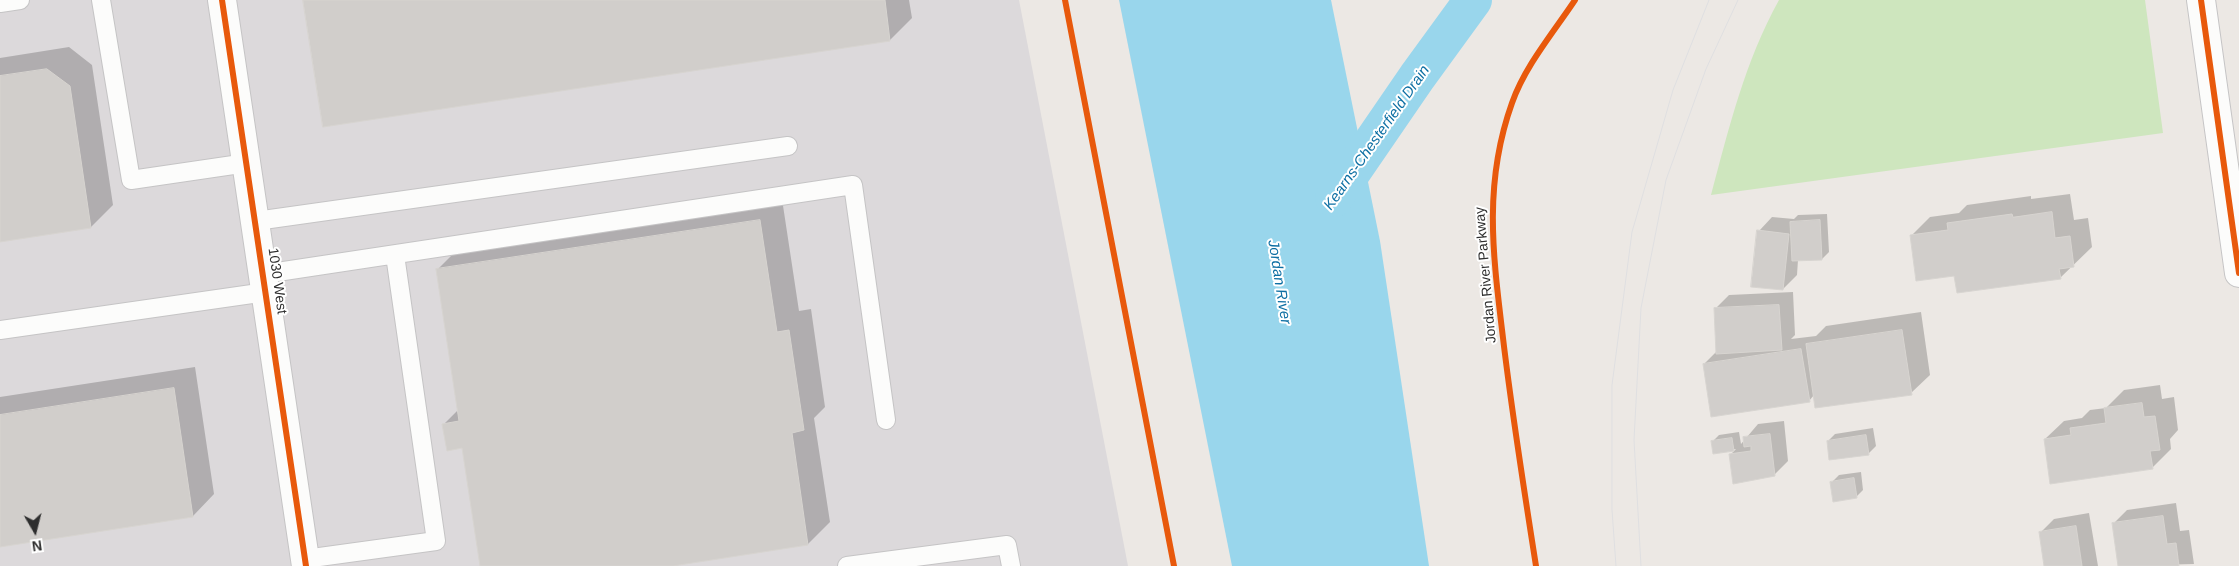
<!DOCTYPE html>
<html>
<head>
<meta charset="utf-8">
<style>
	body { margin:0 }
	#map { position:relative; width:2239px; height:566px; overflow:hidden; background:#ece8e4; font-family:Arial,sans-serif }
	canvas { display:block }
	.north { position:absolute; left:10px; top:506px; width:50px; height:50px; -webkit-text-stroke:4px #fff; paint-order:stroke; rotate:172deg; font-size:14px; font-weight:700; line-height:20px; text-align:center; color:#2e2e2e }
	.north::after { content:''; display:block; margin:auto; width:18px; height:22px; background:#2e2e2e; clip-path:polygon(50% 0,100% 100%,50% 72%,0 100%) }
</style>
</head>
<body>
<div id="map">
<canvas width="2239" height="566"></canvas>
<div class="north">N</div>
</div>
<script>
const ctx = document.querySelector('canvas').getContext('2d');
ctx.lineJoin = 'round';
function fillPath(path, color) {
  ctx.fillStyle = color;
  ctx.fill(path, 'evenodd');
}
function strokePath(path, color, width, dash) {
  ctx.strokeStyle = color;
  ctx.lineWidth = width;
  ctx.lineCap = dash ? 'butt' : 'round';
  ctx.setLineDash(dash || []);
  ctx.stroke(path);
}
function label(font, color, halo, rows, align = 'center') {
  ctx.font = font + ' Arial,sans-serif';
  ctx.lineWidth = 4;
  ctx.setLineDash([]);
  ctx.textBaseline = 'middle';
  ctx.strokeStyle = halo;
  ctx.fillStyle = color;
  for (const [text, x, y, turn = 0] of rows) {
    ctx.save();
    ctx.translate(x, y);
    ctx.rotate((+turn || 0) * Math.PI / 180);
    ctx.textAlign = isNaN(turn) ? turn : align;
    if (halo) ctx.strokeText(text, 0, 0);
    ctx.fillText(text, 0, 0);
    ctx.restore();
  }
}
fillPath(new Path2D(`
	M 0,0 L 1019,0 L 1128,566 L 0,566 Z`), '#dcd9db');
fillPath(new Path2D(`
	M 1779,0 L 2145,0 L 2163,133 L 1711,195 C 1729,128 1745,61 1779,0 Z`), '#cee6be');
fillPath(new Path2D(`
	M 1119,0 L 1331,0 L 1380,241 L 1429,566 L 1232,566 Z`), '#99d6ec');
fillPath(new Path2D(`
	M 305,0 L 909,0 L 912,18 L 890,40 Z
	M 69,47 L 92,65 L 113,205 L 91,227 L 0,241 L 0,58 Z
	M 2070,194 L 2074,220 L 2088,218 L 2092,247 L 2060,278 L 1955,274 L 1911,236 L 1930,217 L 1959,213 L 1967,205 L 2031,196 L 2031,199 Z
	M 782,199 L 799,311 L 811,309 L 825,407 L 814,418 L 830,522 L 808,544 L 665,566 L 481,566 L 463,447 L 444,424 L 459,409 L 438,269 L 459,248 Z
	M 1827,214 L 1829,252 L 1822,259 L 1798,260 L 1797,275 L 1783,289 L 1759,231 L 1772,217 L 1794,219 L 1798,215 Z
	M 1793,292 L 1795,335 L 1791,339 L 1816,336 L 1826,326 L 1921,312 L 1930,375 L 1911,393 L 1814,395 L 1809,401 L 1704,364 L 1717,351 L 1715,309 L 1729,295 Z
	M 195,367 L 214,494 L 193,516 L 0,546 L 0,397 Z
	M 2160,385 L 2162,399 L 2174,397 L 2178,430 L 2170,439 L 2171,449 L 2152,468 L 2045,439 L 2064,421 L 2082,418 L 2090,410 L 2106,408 L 2124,390 Z
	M 1784,421 L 1788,461 L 1774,475 L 1731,454 L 1736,449 L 1714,452 L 1712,442 L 1719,435 L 1739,432 L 1741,444 L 1758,424 Z
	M 1873,428 L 1876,446 L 1869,453 L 1828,441 L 1835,434 Z
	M 1861,472 L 1863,490 L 1856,497 L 1832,482 L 1839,475 Z
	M 2176,503 L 2180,531 L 2189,530 L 2194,564 L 2119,566 L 2113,524 L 2127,510 Z
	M 2089,513 L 2098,566 L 2045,566 L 2040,533 L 2054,519 Z`), '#0003');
strokePath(new Path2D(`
	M 1334,198 L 1417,77 L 1473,0`), '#99d6ec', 38);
const building = new Path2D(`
	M 303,0 L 885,0 L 890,41 L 323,127 Z
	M 47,69 L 70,86 L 91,228 L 0,242 L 0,76 Z
	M 2052,212 L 2055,238 L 2070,236 L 2074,267 L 2059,269 L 2061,279 L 1957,293 L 1954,276 L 1916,281 L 1910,235 L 1948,230 L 1947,223 L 2012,214 L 2013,217 Z
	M 760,220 L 777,332 L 789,330 L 804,430 L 792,433 L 808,545 L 673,566 L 480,566 L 462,448 L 447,451 L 442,424 L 459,421 L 436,269 Z
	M 1820,220 L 1822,260 L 1792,261 L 1790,222 Z
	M 1757,230 L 1789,234 L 1783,290 L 1751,287 Z
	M 1779,305 L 1782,350 L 1716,354 L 1714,308 Z
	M 1902,330 L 1912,395 L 1815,408 L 1806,344 Z
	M 1801,349 L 1810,402 L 1711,417 L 1703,364 Z
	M 174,388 L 193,517 L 0,547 L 0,415 Z
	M 2142,403 L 2144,417 L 2155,416 L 2160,450 L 2150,451 L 2153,469 L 2050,484 L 2044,439 L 2071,435 L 2070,428 L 2106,423 L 2104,408 Z
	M 1770,434 L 1775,476 L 1733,484 L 1729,454 L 1751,451 L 1751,446 L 1744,447 L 1743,437 Z
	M 1866,435 L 1869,455 L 1829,460 L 1827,441 Z
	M 1732,438 L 1734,451 L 1713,454 L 1711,441 Z
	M 1854,478 L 1857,498 L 1833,502 L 1830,482 Z
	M 2163,516 L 2167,544 L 2176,543 L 2179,566 L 2118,566 L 2112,523 Z
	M 2076,526 L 2082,566 L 2044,566 L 2039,532 Z`);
fillPath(building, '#d1cecb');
strokePath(building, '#d7d4d0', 1);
const service = new Path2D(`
	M 101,0 L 131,180 L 247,163
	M 0,3 L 20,0
	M 256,221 L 788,146
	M 264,274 L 853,185 L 886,420
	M 0,330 L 266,292
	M 305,559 L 436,541 L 395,255
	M 847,566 L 1007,545 L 1011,566`);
const minor = new Path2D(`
	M 222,0 L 306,566
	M 2201,0 L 2239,273`);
strokePath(service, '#c5c4c5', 20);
strokePath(minor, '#c5c4c5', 30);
strokePath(service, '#fcfcfb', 18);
strokePath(minor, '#fcfcfb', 28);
strokePath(new Path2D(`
	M 1616,566 L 1612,510 L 1612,385 L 1632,232 L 1673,90 L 1709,0
	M 1641,566 L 1634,440 L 1641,308 L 1666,180 L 1706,69 L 1738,0`), '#dfdfe1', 1);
strokePath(new Path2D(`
	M 222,0 L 306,566
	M 1065,0 L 1174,566
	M 2201,0 L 2239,273
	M 1536,566 C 1524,490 1512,414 1503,338 C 1493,255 1483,184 1512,103 C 1525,66 1553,33 1575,0`), '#e8590c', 6);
label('14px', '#2e2e2e', '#fff', [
	["Jordan River Parkway",1486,275,-95],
	["1030 West",277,281,82]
]);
label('italic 15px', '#0d6fa3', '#fff', [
	["Kearns-Chesterfield Drain",1377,138,-55],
	["Jordan River",1279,282,81]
]);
</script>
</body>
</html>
